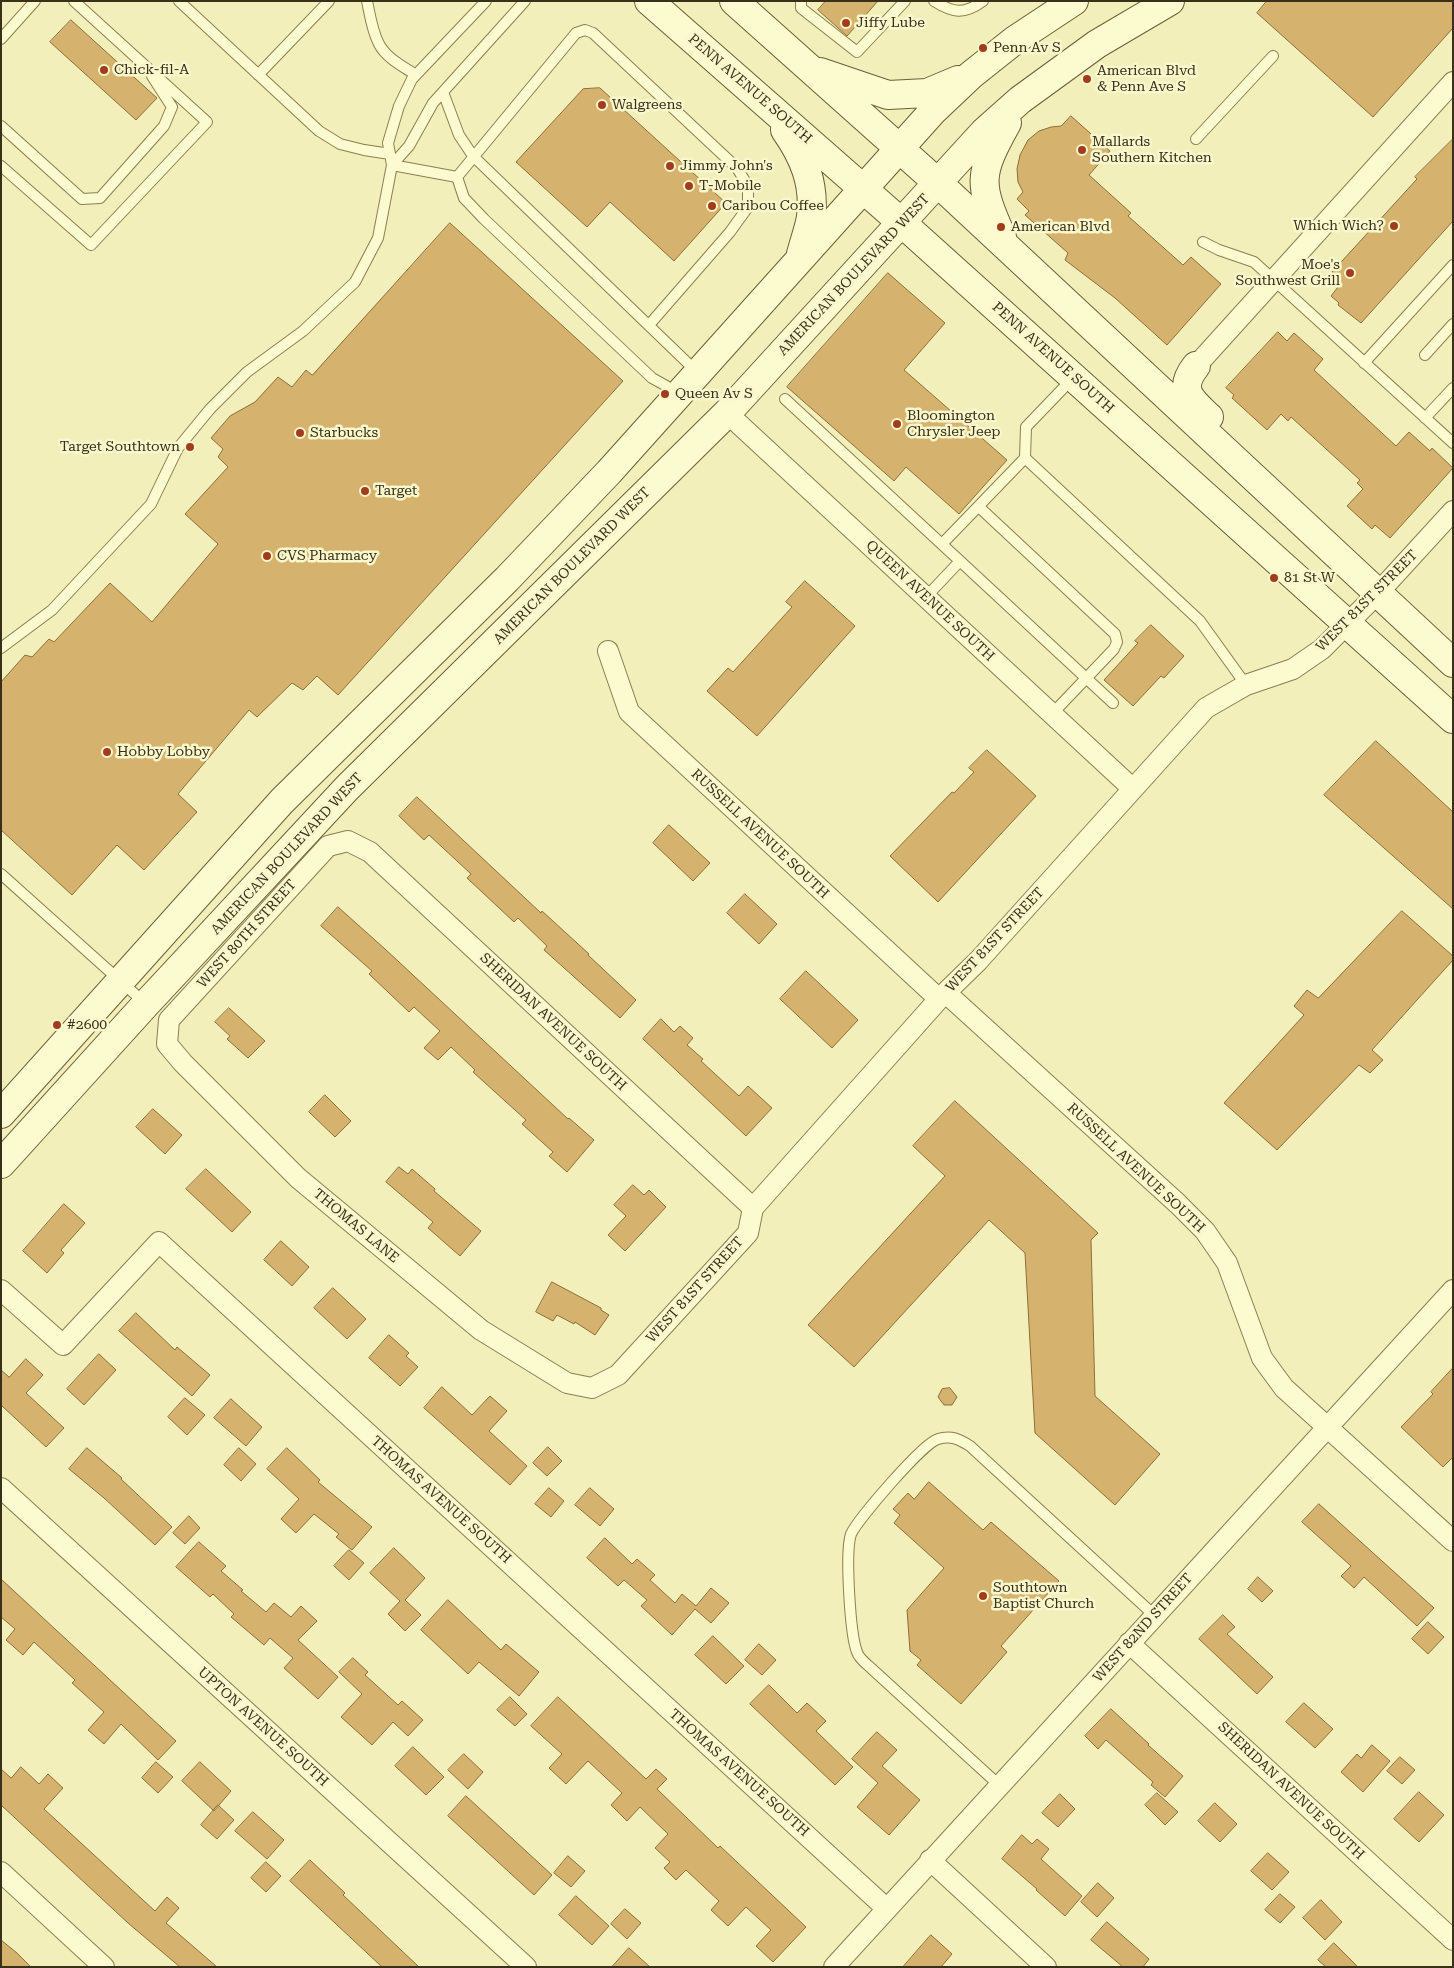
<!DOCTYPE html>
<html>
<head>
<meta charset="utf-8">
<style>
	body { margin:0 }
	#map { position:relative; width:1454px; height:1968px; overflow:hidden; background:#f2efbb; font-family:"Roboto Serif",serif }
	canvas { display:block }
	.frame { position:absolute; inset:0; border:2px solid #39301a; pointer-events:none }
</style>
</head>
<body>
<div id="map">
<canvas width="1454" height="1968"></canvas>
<div class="frame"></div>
</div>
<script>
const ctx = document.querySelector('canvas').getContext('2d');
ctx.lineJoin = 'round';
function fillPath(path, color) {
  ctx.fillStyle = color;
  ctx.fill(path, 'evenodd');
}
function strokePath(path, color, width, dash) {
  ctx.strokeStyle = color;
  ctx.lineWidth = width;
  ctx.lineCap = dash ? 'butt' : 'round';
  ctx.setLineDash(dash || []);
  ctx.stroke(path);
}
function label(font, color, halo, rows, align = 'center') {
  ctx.font = font + ' "Roboto Serif",serif';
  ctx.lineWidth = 5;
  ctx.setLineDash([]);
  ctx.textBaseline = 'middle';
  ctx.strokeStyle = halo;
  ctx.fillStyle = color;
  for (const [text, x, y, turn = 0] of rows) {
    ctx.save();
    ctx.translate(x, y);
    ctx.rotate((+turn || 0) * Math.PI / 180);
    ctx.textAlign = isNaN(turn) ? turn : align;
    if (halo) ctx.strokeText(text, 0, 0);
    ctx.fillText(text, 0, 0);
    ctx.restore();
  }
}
const building = new Path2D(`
	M 826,1 L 878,1 L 847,36 L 818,10 Z
	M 1267,1 L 1453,1 L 1453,28 L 1373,117 L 1257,13 Z
	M 71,20 L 157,98 L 136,120 L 50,42 Z
	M 600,88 L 726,203 L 674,261 L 610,202 L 587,227 L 516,162 L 583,89 Z
	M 1071,116 L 1110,151 L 1089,175 L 1131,213 L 1128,216 L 1183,265 L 1191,257 L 1221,284 L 1167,345 L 1115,298 L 1065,260 L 1068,253 L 1025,215 L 1029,211 L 1017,199 L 1023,192 L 1018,182 L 1017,169 L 1020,155 L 1028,140 L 1039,131 L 1051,127 L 1061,126 Z
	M 1453,139 L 1453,221 L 1361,323 L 1338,305 L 1339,303 L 1331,296 L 1338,287 L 1334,284 L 1339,278 L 1332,272 L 1417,179 L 1415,177 Z
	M 450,223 L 623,381 L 338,695 L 317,676 L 303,690 L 292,683 L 257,717 L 249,710 L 178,794 L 197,812 L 144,870 L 117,845 L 72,895 L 1,830 L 1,682 L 25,655 L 32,657 L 49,639 L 54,642 L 110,583 L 152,622 L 218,544 L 185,514 L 228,467 L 218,457 L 223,449 L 211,438 L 230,416 L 255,402 L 278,377 L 292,387 L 306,370 L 312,375 Z
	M 888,273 L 945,323 L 904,370 L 1007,460 L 959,514 L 906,467 L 894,481 L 787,387 Z
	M 1278,332 L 1287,341 L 1294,333 L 1323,359 L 1314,370 L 1396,446 L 1409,432 L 1430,451 L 1432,448 L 1453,468 L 1390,538 L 1375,525 L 1372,529 L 1347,506 L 1363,489 L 1357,483 L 1360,480 L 1291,417 L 1288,421 L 1281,414 L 1267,430 L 1232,398 L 1234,395 L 1226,388 Z
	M 805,581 L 855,626 L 757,736 L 707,691 L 728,668 L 733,672 L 792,607 L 786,602 Z
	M 1151,625 L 1184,656 L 1164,678 L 1161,676 L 1133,706 L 1104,680 L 1138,643 L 1135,641 Z
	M 1376,741 L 1453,812 L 1453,909 L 1324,795 Z
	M 987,750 L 1036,796 L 938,902 L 890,856 L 952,792 L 954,793 L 974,772 L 969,768 Z
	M 417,797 L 541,913 L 542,911 L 589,954 L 588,955 L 636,1000 L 620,1018 L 544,950 L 547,946 L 518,918 L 514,922 L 467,878 L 471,874 L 429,835 L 424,840 L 399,816 Z
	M 669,825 L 710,863 L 693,881 L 653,843 Z
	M 745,894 L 777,924 L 759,944 L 727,913 Z
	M 338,907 L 385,949 L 568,1119 L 569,1118 L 594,1140 L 567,1172 L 549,1156 L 553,1152 L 522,1124 L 526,1120 L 473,1072 L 475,1070 L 451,1047 L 438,1060 L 424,1048 L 440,1031 L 414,1007 L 409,1012 L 369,974 L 372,971 L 321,926 Z
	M 1402,911 L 1453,956 L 1453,960 L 1372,1050 L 1383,1060 L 1370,1073 L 1359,1065 L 1277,1150 L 1224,1103 L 1304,1015 L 1294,1006 L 1307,990 L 1318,998 Z
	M 806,971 L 858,1020 L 832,1048 L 780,999 Z
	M 229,1008 L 265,1041 L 248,1058 L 227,1039 L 230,1036 L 215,1022 Z
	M 661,1019 L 674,1032 L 680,1026 L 693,1038 L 687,1045 L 703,1059 L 701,1061 L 739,1096 L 748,1086 L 772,1108 L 746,1136 L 643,1039 Z
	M 325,1095 L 351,1121 L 335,1137 L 309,1112 Z
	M 955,1101 L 1098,1233 L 1091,1240 L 1095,1396 L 1160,1454 L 1115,1505 L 1035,1433 L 1025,1253 L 989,1220 L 854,1367 L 808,1325 L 945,1176 L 913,1146 Z
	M 153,1109 L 182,1135 L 165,1154 L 136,1127 Z
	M 399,1167 L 408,1174 L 412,1169 L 435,1189 L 434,1191 L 481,1231 L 460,1256 L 428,1228 L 433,1222 L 386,1182 Z
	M 206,1169 L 251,1212 L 232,1232 L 186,1189 Z
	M 633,1185 L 644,1195 L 649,1190 L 666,1207 L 625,1251 L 608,1235 L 626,1216 L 614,1205 Z
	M 64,1204 L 85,1223 L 61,1250 L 64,1253 L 47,1273 L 23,1251 Z
	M 281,1241 L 309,1267 L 292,1286 L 264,1260 Z
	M 552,1282 L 601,1308 L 601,1310 L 609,1315 L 595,1335 L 575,1322 L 574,1324 L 557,1315 L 553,1321 L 536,1312 Z
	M 333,1288 L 366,1319 L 347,1339 L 314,1308 Z
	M 136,1313 L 175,1350 L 177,1347 L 210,1375 L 192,1396 L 119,1331 Z
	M 389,1335 L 409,1353 L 406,1356 L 418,1367 L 400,1386 L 369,1358 Z
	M 99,1354 L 116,1370 L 84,1405 L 67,1389 Z
	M 26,1359 L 43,1375 L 26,1393 L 64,1428 L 46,1447 L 1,1405 L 1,1370 L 9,1377 Z
	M 1453,1368 L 1453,1457 L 1443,1467 L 1401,1427 L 1433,1394 L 1431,1392 Z
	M 442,1387 L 472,1415 L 490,1396 L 507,1411 L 489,1431 L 527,1466 L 510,1485 L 424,1408 Z
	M 950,1388 L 957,1397 L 952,1405 L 944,1405 L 938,1397 L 942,1389 Z
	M 185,1398 L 205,1415 L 187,1435 L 168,1417 Z
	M 231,1399 L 262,1427 L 246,1446 L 214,1418 Z
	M 548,1447 L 562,1461 L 547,1476 L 533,1463 Z
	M 87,1448 L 122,1478 L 121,1479 L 172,1527 L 155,1545 L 104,1498 L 69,1469 Z
	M 239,1448 L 256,1464 L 241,1481 L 224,1465 Z
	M 287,1448 L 320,1480 L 318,1482 L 372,1527 L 352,1550 L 336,1537 L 339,1534 L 314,1514 L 296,1533 L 281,1519 L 299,1499 L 267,1469 Z
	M 929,1482 L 983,1530 L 991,1522 L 1059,1581 L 1001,1646 L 1007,1652 L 961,1704 L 917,1665 L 921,1660 L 910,1651 L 907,1610 L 944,1568 L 894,1523 L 900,1515 L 893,1509 L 908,1493 L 914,1499 Z
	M 549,1488 L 564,1501 L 551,1517 L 535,1504 Z
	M 590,1488 L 614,1509 L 600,1526 L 575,1505 Z
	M 1319,1504 L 1434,1608 L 1417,1626 L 1364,1577 L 1354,1588 L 1341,1576 L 1351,1566 L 1302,1522 Z
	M 189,1516 L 200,1528 L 185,1544 L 173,1533 Z
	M 605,1538 L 632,1564 L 637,1559 L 655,1575 L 650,1580 L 675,1603 L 682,1594 L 696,1606 L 711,1588 L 729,1603 L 711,1623 L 695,1609 L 672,1635 L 641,1606 L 647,1600 L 624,1580 L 618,1586 L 587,1558 Z
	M 199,1542 L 226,1566 L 221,1571 L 243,1590 L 241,1591 L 266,1612 L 274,1603 L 291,1617 L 301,1606 L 317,1621 L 298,1640 L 338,1677 L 318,1699 L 284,1668 L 293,1658 L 270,1638 L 264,1645 L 231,1617 L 234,1614 L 213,1594 L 210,1597 L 176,1567 Z
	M 394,1548 L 425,1578 L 405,1600 L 421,1615 L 405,1631 L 388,1614 L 400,1601 L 370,1573 Z
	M 349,1550 L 364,1563 L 349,1580 L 334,1566 Z
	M 1258,1577 L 1273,1591 L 1262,1602 L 1248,1589 Z
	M 1,1579 L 176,1741 L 158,1760 L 121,1724 L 104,1744 L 88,1730 L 104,1712 L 72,1683 L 75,1680 L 34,1642 L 23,1655 L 6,1640 L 15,1629 L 1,1617 Z
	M 448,1600 L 501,1650 L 506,1644 L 539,1672 L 519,1696 L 479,1662 L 468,1674 L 421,1630 Z
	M 1223,1615 L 1235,1627 L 1227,1634 L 1273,1677 L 1257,1694 L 1199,1639 Z
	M 1428,1622 L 1444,1637 L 1428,1654 L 1412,1639 Z
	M 713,1636 L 744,1666 L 726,1684 L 695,1655 Z
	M 759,1644 L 776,1660 L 762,1675 L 745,1660 Z
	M 353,1658 L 368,1672 L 365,1675 L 398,1705 L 402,1701 L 423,1720 L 408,1736 L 393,1722 L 372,1745 L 341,1717 L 362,1694 L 339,1672 Z
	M 769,1685 L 797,1713 L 807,1703 L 826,1721 L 816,1731 L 853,1767 L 835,1785 L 750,1704 Z
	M 510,1697 L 527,1714 L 515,1726 L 497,1710 Z
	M 558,1697 L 646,1779 L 656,1769 L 667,1779 L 657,1789 L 718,1848 L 720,1846 L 806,1927 L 773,1962 L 756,1946 L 771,1930 L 746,1907 L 728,1926 L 711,1910 L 719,1901 L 686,1870 L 676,1880 L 664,1868 L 670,1862 L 655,1848 L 668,1834 L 640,1807 L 627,1821 L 611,1805 L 622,1793 L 588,1761 L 566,1784 L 549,1768 L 562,1754 L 531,1726 Z
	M 1304,1703 L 1333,1729 L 1315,1748 L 1286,1722 Z
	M 1111,1709 L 1149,1744 L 1148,1745 L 1183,1776 L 1165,1797 L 1151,1785 L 1153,1782 L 1106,1740 L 1098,1749 L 1085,1736 Z
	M 877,1732 L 897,1750 L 882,1766 L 920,1800 L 889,1835 L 857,1807 L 878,1783 L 852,1759 Z
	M 1372,1745 L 1390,1761 L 1363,1792 L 1341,1772 L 1357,1754 L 1361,1758 Z
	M 413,1747 L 444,1777 L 426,1795 L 395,1766 Z
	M 464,1754 L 483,1772 L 468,1789 L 448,1770 Z
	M 1400,1757 L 1415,1770 L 1402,1784 L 1387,1771 Z
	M 156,1762 L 173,1777 L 158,1793 L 142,1778 Z
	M 200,1762 L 231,1791 L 214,1811 L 182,1781 Z
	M 21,1767 L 39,1784 L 48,1774 L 63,1788 L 44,1809 L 155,1911 L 167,1897 L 179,1908 L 166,1923 L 217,1967 L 180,1967 L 128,1923 L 1,1805 L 1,1769 L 11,1778 Z
	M 1419,1792 L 1444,1815 L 1419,1842 L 1394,1819 Z
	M 1157,1793 L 1178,1812 L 1165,1825 L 1145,1805 Z
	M 1060,1794 L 1075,1809 L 1058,1827 L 1042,1813 Z
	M 466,1796 L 552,1875 L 534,1895 L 448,1816 Z
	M 1215,1803 L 1237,1824 L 1220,1842 L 1198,1821 Z
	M 218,1805 L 234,1820 L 217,1839 L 201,1825 Z
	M 253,1812 L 284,1840 L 267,1859 L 235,1831 Z
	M 1022,1835 L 1032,1844 L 1037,1839 L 1049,1849 L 1041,1859 L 1082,1896 L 1065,1916 L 1036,1890 L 1037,1889 L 1002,1859 Z
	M 1268,1853 L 1289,1872 L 1272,1890 L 1251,1871 Z
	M 568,1856 L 585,1871 L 571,1887 L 554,1873 Z
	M 310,1860 L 345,1893 L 343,1895 L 419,1967 L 382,1967 L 290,1881 Z
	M 266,1862 L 281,1876 L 266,1892 L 251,1878 Z
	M 1098,1883 L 1114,1898 L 1097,1917 L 1081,1902 Z
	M 1280,1894 L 1295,1907 L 1280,1923 L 1265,1910 Z
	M 576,1896 L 609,1926 L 592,1945 L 559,1915 Z
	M 1321,1900 L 1342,1922 L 1325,1940 L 1303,1918 Z
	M 625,1909 L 641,1923 L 627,1939 L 611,1924 Z
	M 1107,1922 L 1149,1959 L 1143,1967 L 1123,1967 L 1091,1940 Z
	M 931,1935 L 952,1954 L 941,1967 L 903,1967 Z
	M 1,1940 L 17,1953 L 31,1967 L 1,1967 Z
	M 1334,1943 L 1358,1967 L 1326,1967 L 1318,1960 Z
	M 629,1948 L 650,1967 L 612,1967 Z`);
fillPath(building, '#d5b26d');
strokePath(building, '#8d6e37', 1);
const lane = new Path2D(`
	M 179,1 L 319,131 L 340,144 L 364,150 L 390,154
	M 367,1 C 370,15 372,31 379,44 C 386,58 404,67 416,75
	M 801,1 L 801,8 L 857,52 L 905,1
	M 934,1 C 953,13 964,15 983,1
	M 1,39 L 35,1
	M 258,75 L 329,1
	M 443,92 L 459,135 L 473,156 L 697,372
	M 1,126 L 82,199 L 100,198 L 164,126 L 172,107 L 152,76
	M 1196,139 L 1273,56
	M 392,165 L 457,177 L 576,33 L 585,30 L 593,33 L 737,168 L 748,186 L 748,207 L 730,232 L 649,325
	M 392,165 L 409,146 L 433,103 L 525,1
	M 1,166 L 91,245 L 207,122 L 74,1
	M 457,177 L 464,198 L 484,219 L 652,378 L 679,393
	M 1203,242 L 1219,250 L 1254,262 L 1453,443
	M 1425,355 L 1453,324
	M 1364,363 L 1453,265
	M 785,399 L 960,561
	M 1425,418 L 1453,388
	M 1025,458 L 1026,427 L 1073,378
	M 979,507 L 1115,634 L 1117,642 L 1114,649 L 1052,714
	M 942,544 L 1025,458 L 1200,621 L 1246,685
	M 926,597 L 960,561 L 1113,703
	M 1,648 L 52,610 L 151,504 L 178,448 L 210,409 L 247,372 L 303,331 L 355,282 L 378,238 L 392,165 L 388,143 L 399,106 L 412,79 L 486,1
	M 1,874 L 146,1004
	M 999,1785 L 872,1669 C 867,1664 859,1659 857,1652 C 850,1634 845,1551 851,1534 C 858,1519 923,1443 938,1439 C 951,1435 959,1439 970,1446 L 1154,1615`);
const street = new Path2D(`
	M 1196,366 L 1453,82
	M 727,413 L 1133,789
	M 608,651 L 629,712 L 939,999
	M 946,993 L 1178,1204 L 1205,1231 L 1227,1263 L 1262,1358 L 1284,1388 L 1453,1541
	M 753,1208 L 370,852 L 348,841 L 328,846 L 169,1020 L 167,1044 L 183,1063 L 298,1178 L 481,1330 L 567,1383 L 592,1388 L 618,1375 L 748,1233 L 753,1208 L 939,999 L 978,961 L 1206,708 L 1246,685 L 1293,669 L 1322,649 L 1378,593 L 1453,511
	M 1,1290 L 63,1345 L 159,1242 L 887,1909
	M 1,1488 L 526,1967
	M 1129,1643 L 1453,1940
	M 930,1860 L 1046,1967
	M 1,1872 L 104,1967
	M 834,1967 L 1453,1290`);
const secondary = new Path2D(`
	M 649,1 L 902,223 L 1453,719
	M 734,1 L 938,183 L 1453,663
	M 820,72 L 888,95 L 927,93 L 958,80
	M 785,130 C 804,157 815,184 811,217 C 809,229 804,242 801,254
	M 1002,237 C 978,183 978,175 1007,123
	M 1196,366 C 1177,390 1191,400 1209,417
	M 1,1114 L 282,801 L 507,579 L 609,472 L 934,110 L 971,75 L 1015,40 L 1074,1
	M 1,1164 L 146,1004 L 347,788 L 727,413 L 984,132 L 1020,100 L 1097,44 L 1170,1`);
strokePath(lane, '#8b7f53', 12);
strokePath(street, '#8b7f53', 22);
strokePath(secondary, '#6d5f37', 30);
strokePath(lane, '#fcfacf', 10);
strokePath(street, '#fcfacf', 20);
strokePath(secondary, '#fcfacf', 28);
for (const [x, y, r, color] of [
	[846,23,5,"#a13c1d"],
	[983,48,5,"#a13c1d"],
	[104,70,5,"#a13c1d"],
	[1087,79,5,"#a13c1d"],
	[602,105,5,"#a13c1d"],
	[1082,150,5,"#a13c1d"],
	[670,166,5,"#a13c1d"],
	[689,186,5,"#a13c1d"],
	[712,206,5,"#a13c1d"],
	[1394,226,5,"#a13c1d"],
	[1001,227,5,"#a13c1d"],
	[1350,273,5,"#a13c1d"],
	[665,394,5,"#a13c1d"],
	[897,424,5,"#a13c1d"],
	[300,433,5,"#a13c1d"],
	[190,447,5,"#a13c1d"],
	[365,491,5,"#a13c1d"],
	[267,556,5,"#a13c1d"],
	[1274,578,5,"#a13c1d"],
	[107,752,5,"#a13c1d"],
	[57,1025,5,"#a13c1d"],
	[983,1596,5,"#a13c1d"]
]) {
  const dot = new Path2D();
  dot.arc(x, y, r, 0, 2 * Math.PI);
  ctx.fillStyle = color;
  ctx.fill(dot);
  strokePath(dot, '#f9f7cb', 2);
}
label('14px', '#39301a', '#f9f7cb', [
	["Jiffy Lube",856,23],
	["Penn Av S",993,48],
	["Chick-fil-A",114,70],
	["American Blvd",1097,71],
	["& Penn Ave S",1097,87],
	["Walgreens",612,105],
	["Mallards",1092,142],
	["Southern Kitchen",1092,158],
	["Jimmy John's",680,166],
	["T-Mobile",699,186],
	["Caribou Coffee",722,206],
	["Which Wich?",1384,226,"right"],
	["American Blvd",1011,227],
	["Moe's",1340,265,"right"],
	["Southwest Grill",1340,281,"right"],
	["Queen Av S",675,394],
	["Bloomington",907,416],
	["Chrysler Jeep",907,432],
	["Starbucks",310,433],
	["Target Southtown",180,447,"right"],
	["Target",375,491],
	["CVS Pharmacy",277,556],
	["81 St W",1284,578],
	["Hobby Lobby",117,752],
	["#2600",67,1025],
	["Southtown",993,1588],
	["Baptist Church",993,1604]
], 'left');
label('14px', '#39301a', '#f9f7cb', [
	["PENN AVENUE SOUTH",750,89,41],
	["AMERICAN BOULEVARD WEST",854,275,-47],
	["PENN AVENUE SOUTH",1053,358,42],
	["AMERICAN BOULEVARD WEST",572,566,-45],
	["QUEEN AVENUE SOUTH",930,601,43],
	["WEST 81ST STREET",1367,601,-45],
	["RUSSELL AVENUE SOUTH",760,834,43],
	["AMERICAN BOULEVARD WEST",287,854,-47],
	["WEST 80TH STREET",247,934,-48],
	["WEST 81ST STREET",995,940,-47],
	["SHERIDAN AVENUE SOUTH",553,1022,43],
	["RUSSELL AVENUE SOUTH",1136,1168,43],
	["THOMAS LANE",356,1226,40],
	["WEST 81ST STREET",695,1290,-48],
	["THOMAS AVENUE SOUTH",441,1500,42],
	["WEST 82ND STREET",1143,1628,-48],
	["UPTON AVENUE SOUTH",263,1727,42],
	["THOMAS AVENUE SOUTH",739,1773,42],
	["SHERIDAN AVENUE SOUTH",1291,1791,43]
]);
</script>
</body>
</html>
